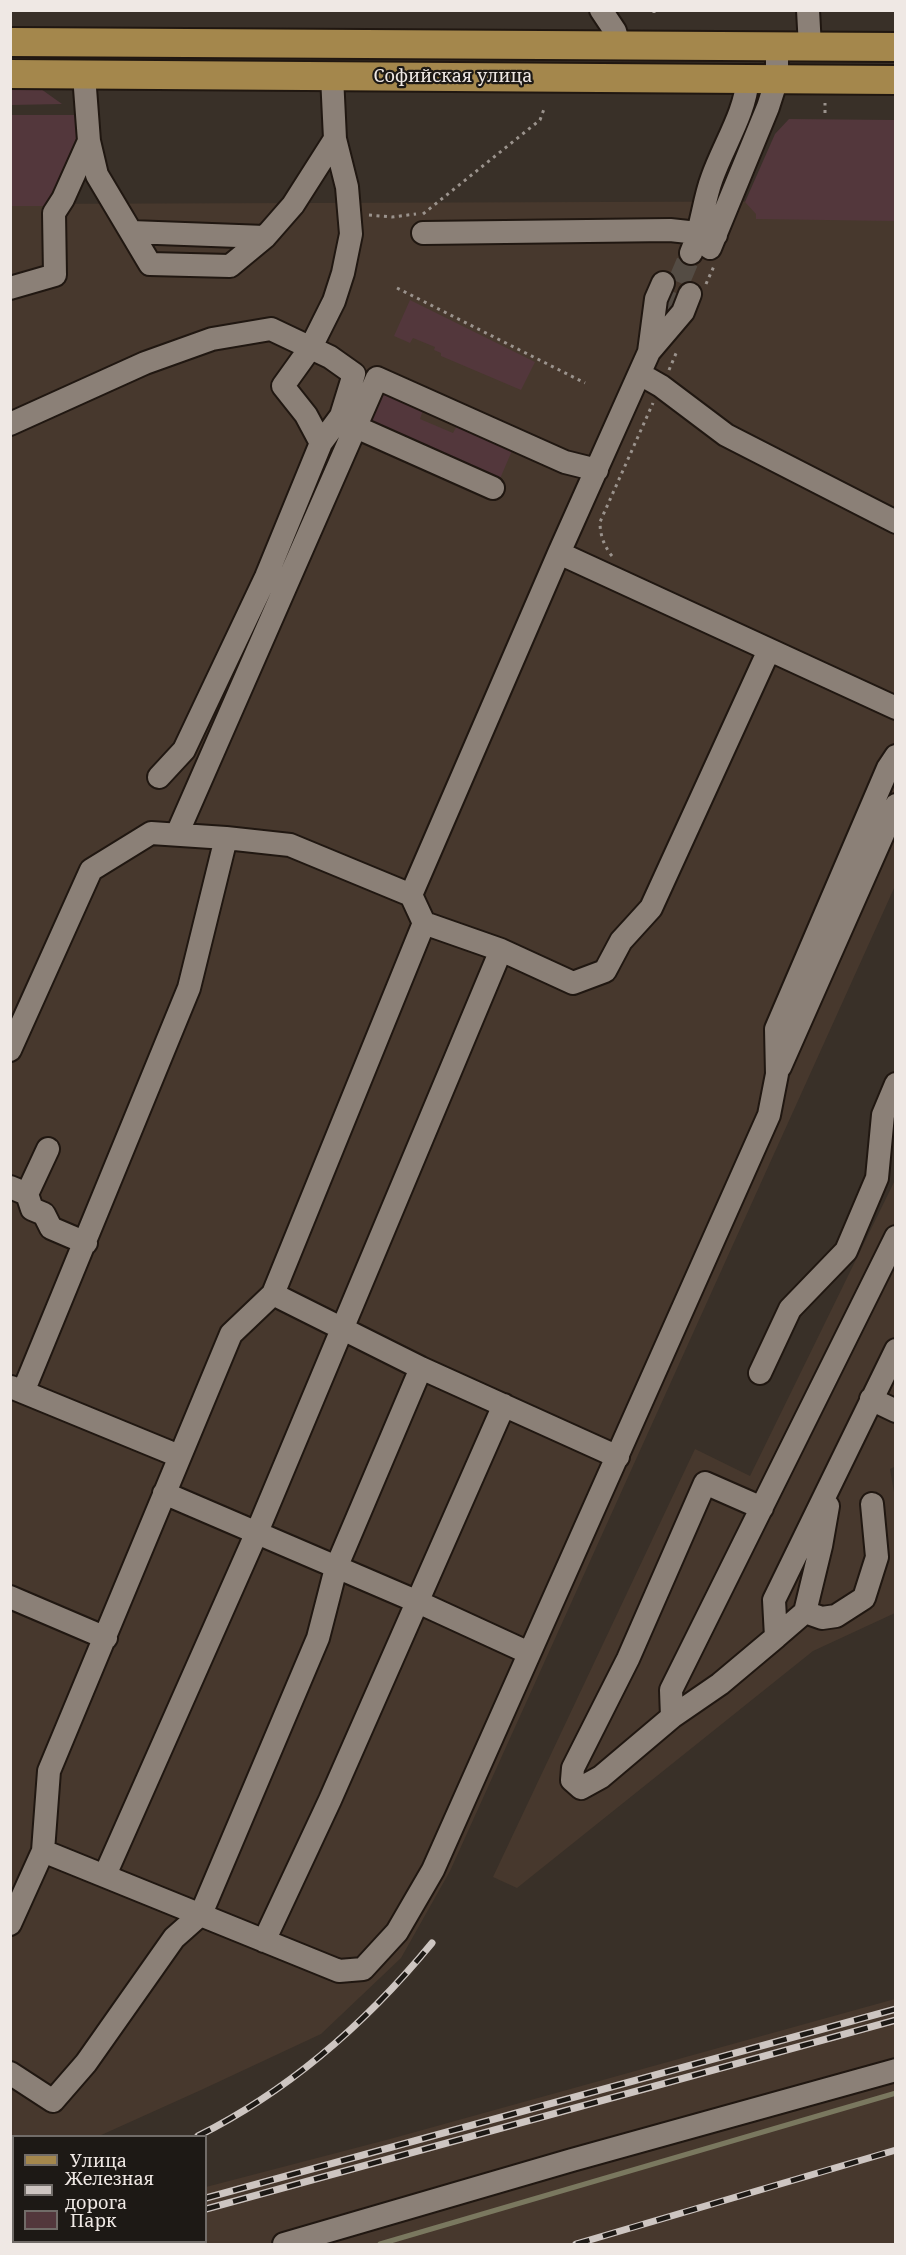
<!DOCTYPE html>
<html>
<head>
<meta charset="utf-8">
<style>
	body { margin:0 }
	#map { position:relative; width:906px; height:2255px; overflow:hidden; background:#393028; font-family:"Noto Serif",serif }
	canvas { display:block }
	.frame { position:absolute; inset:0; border:12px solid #efe8e4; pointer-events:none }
	.legend { position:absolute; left:12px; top:2135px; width:195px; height:108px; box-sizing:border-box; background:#1d1915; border:2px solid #716c68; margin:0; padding:8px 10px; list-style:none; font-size:18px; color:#efe8e4 }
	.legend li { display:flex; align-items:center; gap:12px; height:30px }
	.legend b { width:30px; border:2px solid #716c68 }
</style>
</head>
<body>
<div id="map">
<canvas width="906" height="2255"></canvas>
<div class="frame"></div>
<ul class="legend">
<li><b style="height:8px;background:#a4874c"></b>Улица</li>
<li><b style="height:8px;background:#cdc5c1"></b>Железная дорога</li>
<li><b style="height:16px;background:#53373c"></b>Парк</li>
</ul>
</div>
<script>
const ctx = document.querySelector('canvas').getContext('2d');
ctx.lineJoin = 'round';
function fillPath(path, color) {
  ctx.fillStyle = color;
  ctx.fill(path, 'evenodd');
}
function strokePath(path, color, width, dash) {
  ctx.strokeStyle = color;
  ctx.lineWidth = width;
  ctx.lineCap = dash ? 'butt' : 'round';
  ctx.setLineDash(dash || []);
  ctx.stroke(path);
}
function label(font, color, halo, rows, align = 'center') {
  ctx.font = font + ' "Noto Serif",serif';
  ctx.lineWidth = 4.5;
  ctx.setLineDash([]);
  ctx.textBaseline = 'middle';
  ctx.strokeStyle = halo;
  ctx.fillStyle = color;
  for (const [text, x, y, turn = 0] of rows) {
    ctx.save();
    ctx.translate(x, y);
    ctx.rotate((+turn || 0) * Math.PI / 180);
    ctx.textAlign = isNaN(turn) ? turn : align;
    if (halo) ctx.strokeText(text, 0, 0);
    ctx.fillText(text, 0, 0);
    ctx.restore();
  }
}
fillPath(new Path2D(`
	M 896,201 L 895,886 L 450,1871 L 401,1958 L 321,2034 L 201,2090 L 99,2136 L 14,2136 L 13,2173 L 11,2174 L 10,204 Z
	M 895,1180 L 896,1466 L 890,1469 L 896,1504 L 895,1613 L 813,1651 L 517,1888 L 493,1877 L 695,1449 L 750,1476 Z
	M 895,1999 L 895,2244 L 11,2244 L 10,2242 L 13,2241 L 206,2242 L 206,2187 L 390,2139 Z`), '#47382d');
fillPath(new Path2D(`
	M 11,89 L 41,89 L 62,104 L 11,105 Z
	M 11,115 L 75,115 L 79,120 L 78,134 L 47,206 L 11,206 Z
	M 789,119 L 895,120 L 895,221 L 756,219 L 756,214 L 745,202 L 775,134 Z
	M 410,300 L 535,362 L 521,390 L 441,356 L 441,353 L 434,350 L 435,347 L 413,338 L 410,343 L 394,336 Z
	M 387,393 L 424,407 L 420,419 L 453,433 L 459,422 L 514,446 L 499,481 L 373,424 L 370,417 L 378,398 Z`), '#53373c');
strokePath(new Path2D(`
	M 10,2225 L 14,2224
	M 160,2244 L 171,2242
	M 380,2244 L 896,2093`), '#7a785f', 5);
strokePath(new Path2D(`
	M 653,343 L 691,253`), '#544c44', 22, [22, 11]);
const minor = new Path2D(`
	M 601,10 L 615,31 L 619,45
	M 808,10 L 810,47
	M 84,75 L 89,141 L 97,175 L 150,264 L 230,266 L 265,237 L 293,205 L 335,139
	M 131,232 L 265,237
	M 423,233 L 670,230 L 716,235
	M 710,248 L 768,107 L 777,79 L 777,46
	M 691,253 C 702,228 703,202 712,178 C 724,144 745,114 748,78
	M 10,288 L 55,275 L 54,213 L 63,199 L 89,141
	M 649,352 L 683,312 L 690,294
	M 640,374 L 661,386 L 726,435 L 896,522
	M 10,424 L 145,363 L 212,339 L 271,329 L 330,357 L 354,374 L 341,416 L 321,443 L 266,577 L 184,750 L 159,777
	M 356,427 L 493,488
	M 321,443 L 306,415 L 283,386 L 311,347 L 334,301 L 343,273 L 351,234 L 347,187 L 335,139 L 332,76
	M 559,553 L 896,708
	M 177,834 L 377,378 L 565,462 L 597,470
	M 424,923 L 501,950 L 573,983 L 605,971 L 621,941 L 651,908 L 769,650
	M 10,1050 L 91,870 L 151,833 L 226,838 L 290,845 L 411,895
	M 780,1067 L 896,805
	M 10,1187 L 27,1194 L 48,1149
	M 27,1194 L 32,1209 L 44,1214 L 51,1228 L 86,1243
	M 896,1237 L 671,1690 L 672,1717 L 720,1684 L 776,1637 L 774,1600 L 896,1350
	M 273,1294 L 421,1368 L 618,1457
	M 760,1373 L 790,1309 L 846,1251 L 877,1178 L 883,1115 L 896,1084
	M 11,1387 L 179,1456
	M 23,1392 L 189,988 L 226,838
	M 871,1399 L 896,1411
	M 164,1493 L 418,1602 L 529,1653
	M 10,1597 L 106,1638
	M 805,1612 L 822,1618 L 836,1616 L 864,1598 L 877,1557 L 872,1504
	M 776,1637 L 805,1612 L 821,1546 L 828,1506
	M 672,1717 L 601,1777 L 581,1788 L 572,1780 L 573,1768 L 628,1659 L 705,1483 L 762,1508
	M 43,1851 L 49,1771 L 231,1334 L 273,1294 L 424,923 L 411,895 L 559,553 L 649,352 L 656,299 L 663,283
	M 105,1875 L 257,1532 L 501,950
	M 10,1924 L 43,1851 L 339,1971 L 363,1969 L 397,1932 L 433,1870 L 769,1115 L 777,1074 L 776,1029 L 888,768 L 896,756
	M 264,1941 L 330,1800 L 504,1405
	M 10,2073 L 53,2101 L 86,2063 L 174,1938 L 201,1914 L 318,1638 L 336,1568 L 421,1368
	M 284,2244 L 572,2160 L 896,2070`);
const major = new Path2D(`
	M 10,42 L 896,47
	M 10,74 L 896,80`);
strokePath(minor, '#201711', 26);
strokePath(major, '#201711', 32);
strokePath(new Path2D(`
	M 654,10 L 654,13
	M 825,113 L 825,103
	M 423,214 L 540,120 L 544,109
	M 369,215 L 392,217 L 416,214
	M 706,284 L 714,266
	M 397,288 L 585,383
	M 669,370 L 677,351
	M 612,556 C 604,546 600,535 600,522 L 653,403`), '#9b938d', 3, [3, 4.5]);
strokePath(minor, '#8b8077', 22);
strokePath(major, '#a4874c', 28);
const rail = new Path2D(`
	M 198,2136 C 290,2090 367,2022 432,1943
	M 206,2198 L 896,2009
	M 206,2209 L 896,2020
	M 10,2211 L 14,2211
	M 37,2244 L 47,2242
	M 78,2244 L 88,2242
	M 576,2244 L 896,2150`);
strokePath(rail, '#cdc5c1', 7);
strokePath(rail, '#1d1915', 4.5, [14]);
label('18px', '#efe8e4', '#1d1915', [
	["Софийская улица",453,77]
]);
</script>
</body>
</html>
